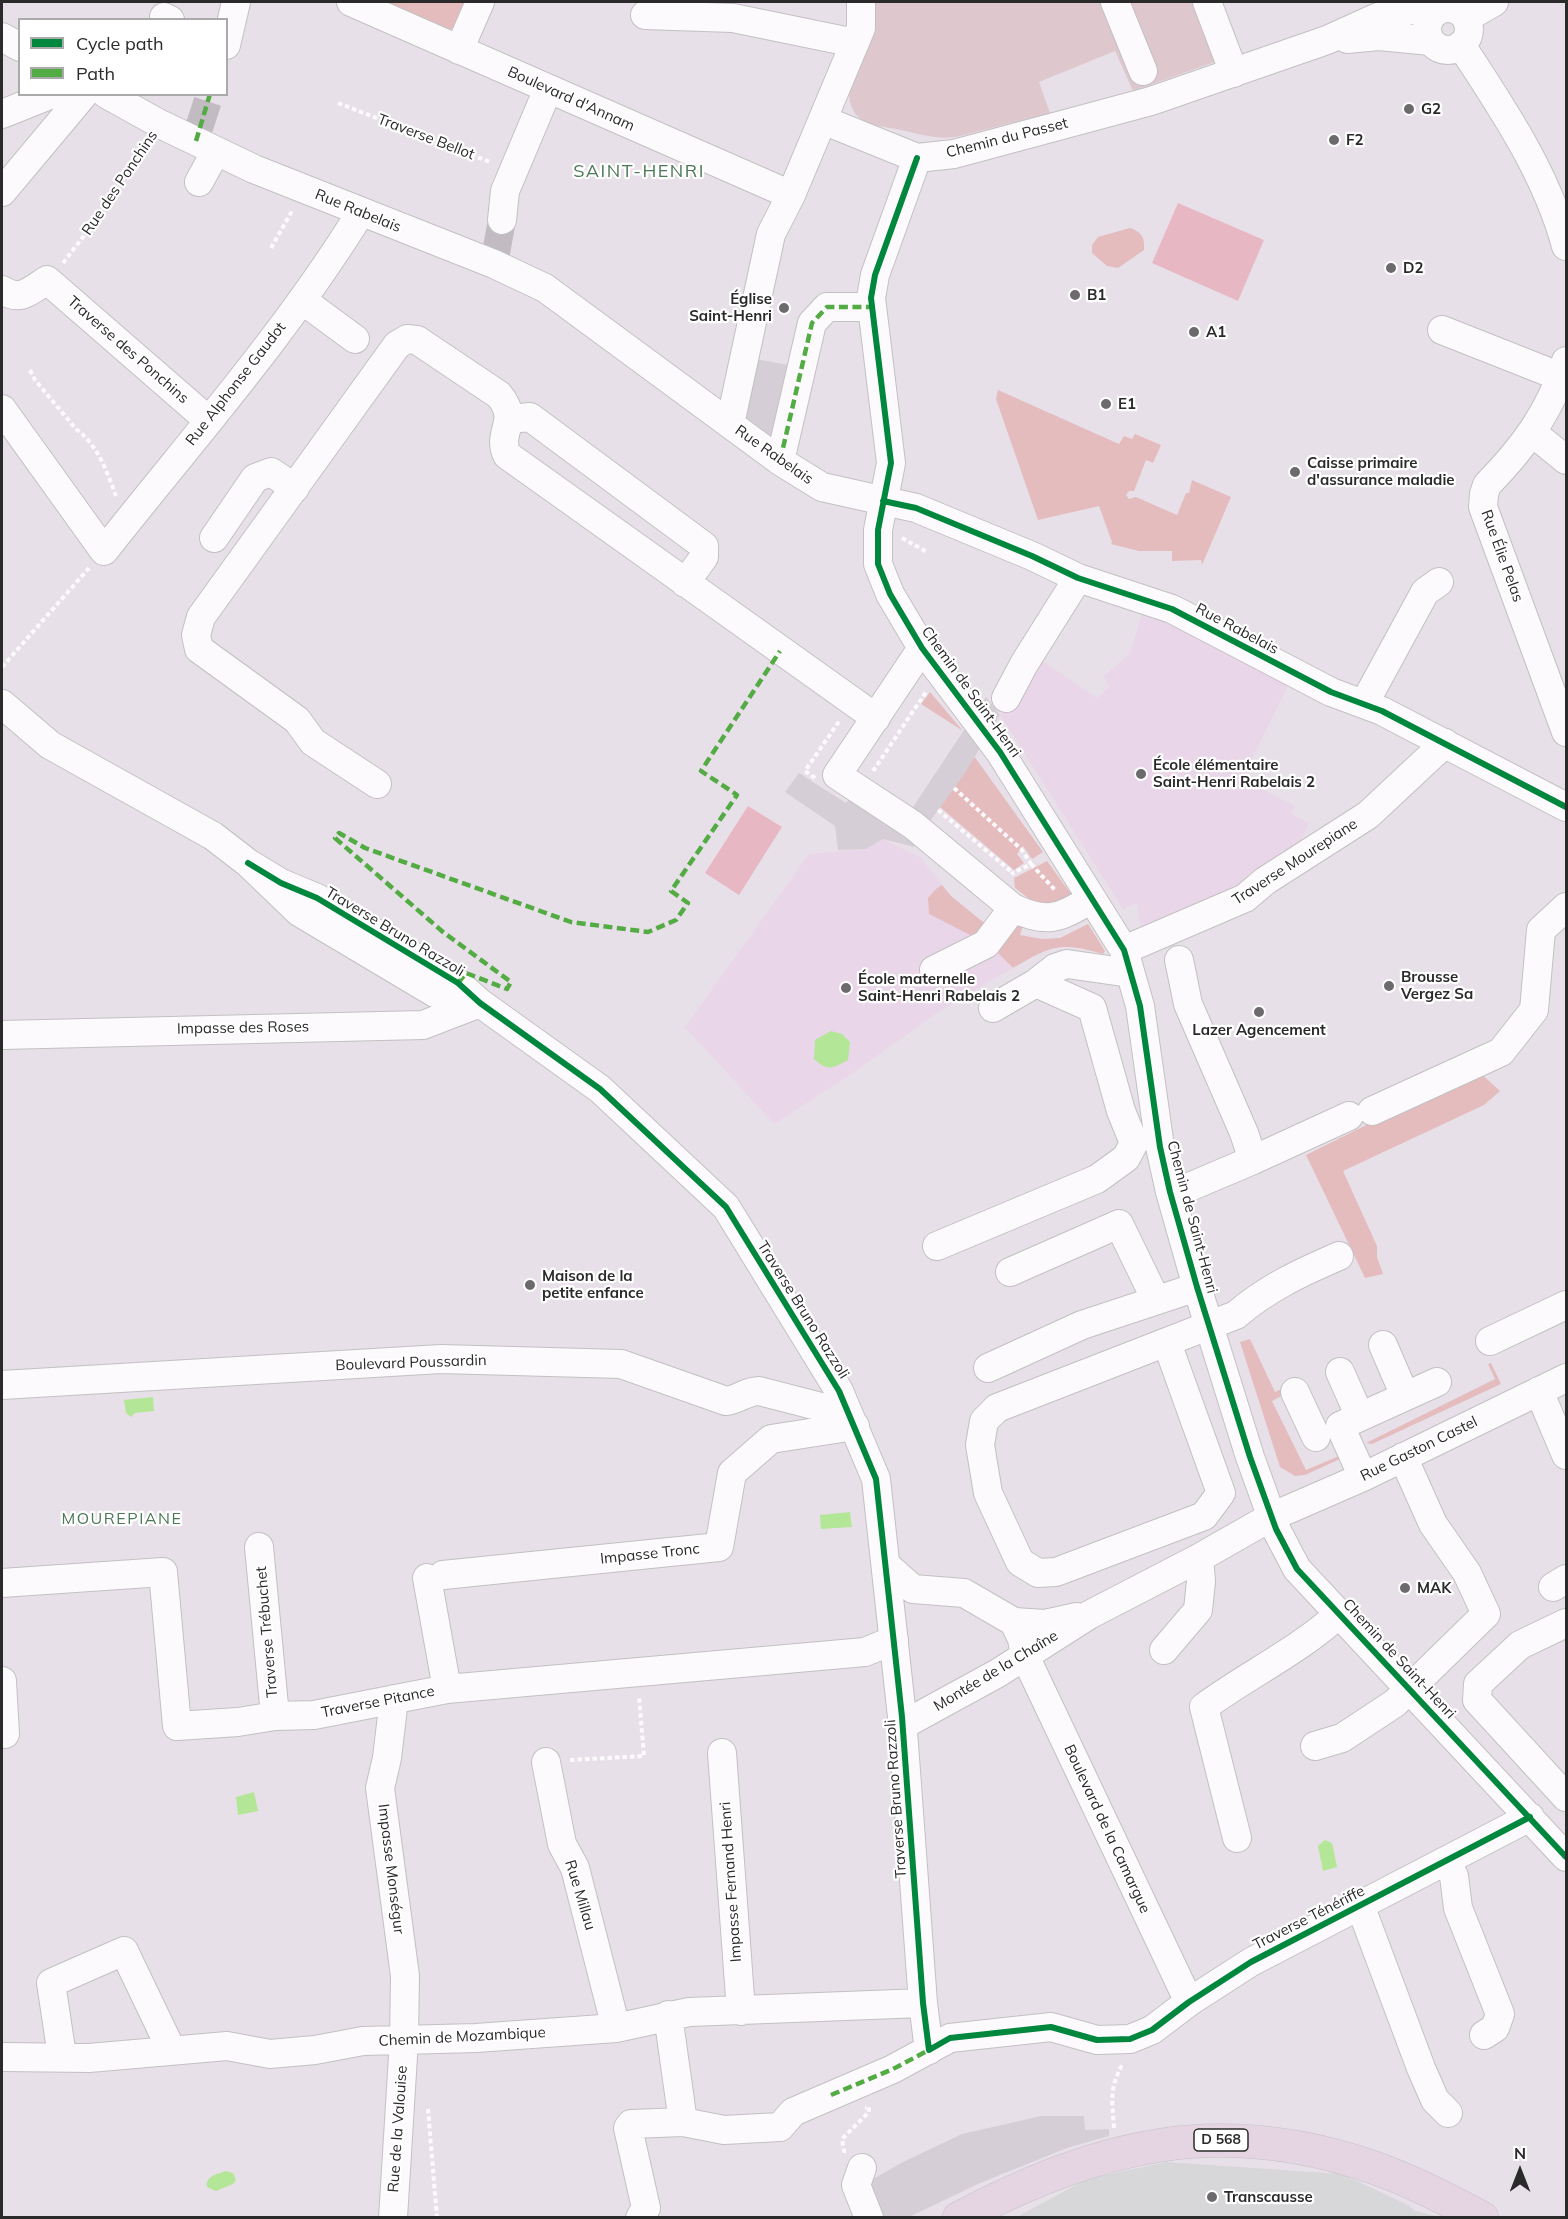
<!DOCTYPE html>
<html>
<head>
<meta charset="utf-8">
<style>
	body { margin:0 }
	#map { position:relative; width:1568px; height:2219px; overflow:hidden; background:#e8e0e8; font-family:Mulish,sans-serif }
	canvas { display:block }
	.frame { position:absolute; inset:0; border:3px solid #2a2a2a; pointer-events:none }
	.legend { position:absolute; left:18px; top:18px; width:210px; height:78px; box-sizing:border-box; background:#fff; border:2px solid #aaa; margin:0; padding:8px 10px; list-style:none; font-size:18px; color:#2a2a2a }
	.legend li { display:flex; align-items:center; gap:12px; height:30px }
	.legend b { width:30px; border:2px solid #aaa }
	.north { position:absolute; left:1490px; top:2141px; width:60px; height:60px; -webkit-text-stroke:4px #fff; paint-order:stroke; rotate:0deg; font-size:16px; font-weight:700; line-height:24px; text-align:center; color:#2a2a2a }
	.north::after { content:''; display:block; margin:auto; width:21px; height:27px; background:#2a2a2a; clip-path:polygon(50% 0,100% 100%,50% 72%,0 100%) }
</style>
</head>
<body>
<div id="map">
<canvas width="1568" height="2219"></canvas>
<div class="frame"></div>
<ul class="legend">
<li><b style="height:8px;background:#00873e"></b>Cycle path</li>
<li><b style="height:8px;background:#53ab44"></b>Path</li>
</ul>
<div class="north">N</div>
</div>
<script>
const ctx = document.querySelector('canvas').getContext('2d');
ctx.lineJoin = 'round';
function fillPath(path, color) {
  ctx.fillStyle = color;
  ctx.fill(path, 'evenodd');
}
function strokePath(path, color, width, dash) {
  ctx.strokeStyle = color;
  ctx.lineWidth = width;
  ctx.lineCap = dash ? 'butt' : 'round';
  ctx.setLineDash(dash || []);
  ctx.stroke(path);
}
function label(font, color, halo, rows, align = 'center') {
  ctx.font = font + ' Mulish,sans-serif';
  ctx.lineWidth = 4.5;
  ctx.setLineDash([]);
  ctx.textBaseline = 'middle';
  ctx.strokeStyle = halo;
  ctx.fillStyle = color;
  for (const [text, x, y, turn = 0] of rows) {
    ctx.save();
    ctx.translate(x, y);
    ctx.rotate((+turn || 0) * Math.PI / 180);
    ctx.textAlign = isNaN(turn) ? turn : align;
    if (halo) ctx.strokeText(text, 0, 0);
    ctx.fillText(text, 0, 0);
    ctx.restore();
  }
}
fillPath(new Path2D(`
	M 1166,2162 L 1342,2174 L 1408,2205 L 1415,2211 L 1441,2217 L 1015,2218 L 1087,2179 Z`), '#d7d7da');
fillPath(new Path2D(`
	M 1142,613 L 1175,624 L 1289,684 L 1242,779 L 1295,806 L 1291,814 L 1309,823 L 1296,851 L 1259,880 L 1142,937 L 1137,903 L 1123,909 L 1000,715 L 1038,658 L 1097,698 L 1110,687 L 1103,677 L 1130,653 Z
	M 883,839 L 921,858 L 951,896 L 988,926 L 995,950 L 1013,968 L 943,1009 L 844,1079 L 774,1124 L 685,1027 L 809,854 L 866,849 Z`), '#ead6e9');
fillPath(new Path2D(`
	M 383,2 L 467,2 L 453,29 L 447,30 Z
	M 1130,228 C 1142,232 1145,238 1144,250 L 1118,268 L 1107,266 L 1092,253 L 1092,245 L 1098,237 Z
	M 998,390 L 1119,444 L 1124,436 L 1132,439 L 1135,434 L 1161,445 L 1153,463 L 1146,460 L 1134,491 L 1129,491 L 1126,495 L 1129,499 L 1136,497 L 1177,515 L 1186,493 L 1189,493 L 1192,480 L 1231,497 L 1202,565 L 1201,560 L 1172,561 L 1172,551 L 1139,551 L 1111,544 L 1112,542 L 1099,506 L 1038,520 L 996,399 Z
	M 930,692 L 963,731 L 921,704 Z
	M 974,756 L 1043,852 L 1032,859 L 1023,846 L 1017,854 L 1024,863 L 1014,870 L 940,807 Z
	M 1047,861 L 1071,894 L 1051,905 L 1036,904 L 1015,888 L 1014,878 Z
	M 942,885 L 951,896 L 988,926 L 978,939 L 929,914 L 928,898 L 936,889 Z
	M 1024,922 L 1020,935 L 1042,939 L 1060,938 L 1088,924 L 1105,951 L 1103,954 C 1061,941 1050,946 1013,968 L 995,950 L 1009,930 Z
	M 1477,1070 L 1500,1091 L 1484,1105 L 1343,1171 L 1377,1246 L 1377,1257 L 1383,1274 L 1365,1278 L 1306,1155 Z
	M 1250,1339 L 1275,1392 L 1297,1382 L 1299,1387 L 1272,1401 L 1306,1470 L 1339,1456 L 1340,1459 L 1305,1475 L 1295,1476 L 1280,1467 L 1240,1342 Z
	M 1491,1363 L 1501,1384 L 1372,1444 L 1366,1443 L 1495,1379 L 1488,1364 Z`), '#e4bcbe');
fillPath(new Path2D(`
	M 868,2 L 1201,2 L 1223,59 L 1133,91 L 1115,51 L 1039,82 L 1050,113 L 956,137 C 936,140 915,133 896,129 C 885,127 871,126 861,119 C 833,100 861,29 868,2 Z`), '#dec8cd');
fillPath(new Path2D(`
	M 1178,203 L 1264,240 L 1238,301 L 1152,263 Z
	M 748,806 L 782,827 L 739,895 L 705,873 Z`), '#e7b8c4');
fillPath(new Path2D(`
	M 751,358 L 788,365 L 780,446 L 739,419 Z
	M 986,697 L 1000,715 L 965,773 L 918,838 L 914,847 L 883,839 L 866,849 L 838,850 L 835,826 L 785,792 L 799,773 L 846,803 L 853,794 L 909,813 Z
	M 1041,2116 L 1084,2116 L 1085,2130 L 1109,2129 L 1109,2136 L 1067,2148 L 980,2183 L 909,2217 L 883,2217 L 866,2183 L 903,2162 L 962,2134 Z`), '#d6ced6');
fillPath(new Path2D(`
	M 831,1031 L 842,1034 L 850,1042 L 848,1060 C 833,1068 828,1072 814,1059 L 815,1040 Z
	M 153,1397 L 154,1411 L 135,1413 L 131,1417 L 126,1413 L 124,1400 Z
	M 850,1512 L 852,1527 L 821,1529 L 820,1515 Z
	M 254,1792 L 258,1811 L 238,1815 L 236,1797 Z
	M 1325,1840 L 1332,1843 L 1337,1867 L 1323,1871 L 1318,1846 Z
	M 226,2171 L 233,2173 L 236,2180 L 233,2184 L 216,2191 L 207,2187 C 205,2176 217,2174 226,2171 Z`), '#b3e697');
strokePath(new Path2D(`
	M 199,128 L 210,94
	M 496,253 L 502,220`), '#c2bcc2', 28, [28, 14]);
const minor = new Path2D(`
	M 351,2 L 791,195
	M 1115,2 L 1143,71
	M 1207,2 L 1234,73
	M1427 29a21 21 0 1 1 42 0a21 21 0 1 1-42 0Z
	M 645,15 L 733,18 L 855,43
	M 164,17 L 170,20
	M 1466,18 L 1494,2
	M 2,37 L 20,47
	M 1347,39 L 1379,36 L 1431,41
	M 226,45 L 236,2
	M 1461,45 C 1502,108 1546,172 1566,246
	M 459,50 L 480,2
	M 106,94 L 160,124 L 254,169 L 494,264 L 545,288 L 780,461 L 822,487 L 916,508 L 1032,556 L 1078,578 L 1172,609 L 1331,692 L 1382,711 L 1566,807
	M 2,114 L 52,94
	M 823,120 L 917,158 L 954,154 L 1151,101 L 1327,40 L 1378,17 L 1417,9 L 1435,13
	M 917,158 L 875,275 L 871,298 L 891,463 L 878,530 L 878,564 L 890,594 L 922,648 L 1000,752 L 1124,950 L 1140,1006 L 1160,1147 L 1170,1192 L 1197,1287 L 1250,1457 L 1276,1529 L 1297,1569 L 1566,1857
	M 199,182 L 216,151
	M 2,192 L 84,94
	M 502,220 L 505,191 L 548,89
	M 2,290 C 20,302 30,291 47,280 L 208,420
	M 302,300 L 355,339
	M 1442,330 L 1561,377
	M 1566,361 C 1550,412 1524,447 1487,485 L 1484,494 L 1483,507 L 1566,732
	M 2,409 L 104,551 C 191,441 287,332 361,212
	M 510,419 L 530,417 L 704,546 L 704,557 L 685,583
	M 730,424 L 771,234 L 791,195 L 861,28 L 861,2
	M 1533,433 L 1566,460
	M 780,461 L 812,323 L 827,307 L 872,307
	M 214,538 L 255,478 L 271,472 L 295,488
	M 922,648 L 837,775 L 913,825 L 1013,908 C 1049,925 1060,917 1092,899
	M 1006,698 L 1024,664 L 1078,578
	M 2,704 L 50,745 L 213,836 L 248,863 L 299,912 L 435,993 L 475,1002
	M 1364,704 L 1425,592 L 1439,582
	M 377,784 L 313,742 L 297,720 L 199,649 L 196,635 L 201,617 L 397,345 L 407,339 L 417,340 L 499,395 C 521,422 496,431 507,455 L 876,718
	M 248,863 L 281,883 L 317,898 L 458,983 L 480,1003 L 600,1089 L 726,1207 L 839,1391 L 876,1479 L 902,1717 L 923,2003 L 929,2050
	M 1124,950 L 1245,898 L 1265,881 L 1368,815 L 1445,743
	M 934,970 L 986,944 L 1013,908
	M 993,1008 L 1036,983 L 1055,968 L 1067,964 L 1130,973
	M 2,1035 L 423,1025 L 480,1003
	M 1372,1111 L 1501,1052 L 1534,1010 L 1541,930 L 1566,907
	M 1253,1160 L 1349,1116
	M 1170,1192 L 1187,1188 L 1253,1160 L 1244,1133 L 1188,1004 L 1179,960
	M 937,1246 L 1097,1179 L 1126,1158 L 1134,1143 L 1121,1111 L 1092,1008 L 1036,983
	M 1010,1272 L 1119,1224 L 1156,1300
	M 1490,1341 L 1566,1305
	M 1167,1343 L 1221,1493 L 1204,1516 L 1056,1572 L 1038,1573 L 1020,1562 L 988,1493 L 980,1445 L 984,1421 L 997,1408 L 1236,1315 C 1267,1288 1302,1272 1339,1256
	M 1383,1345 L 1405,1396
	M 988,1368 L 1082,1325 L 1197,1287
	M 1340,1372 L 1360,1417
	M 2,1385 L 441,1359 L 621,1364 L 726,1401 C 738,1400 746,1391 759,1391 L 825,1408 L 846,1409
	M 1539,1391 L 1566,1455
	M 1295,1392 L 1316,1437
	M 1363,1477 L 1340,1426 L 1437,1382
	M 259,1547 L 275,1716
	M 887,1566 L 913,1589 L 964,1593 L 1014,1622 L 1045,1624 L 1077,1617
	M 443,1575 L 719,1547 L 732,1473 L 771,1439 L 855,1426
	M 427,1578 L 447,1689
	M 2,1583 L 163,1572 L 177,1726 L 238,1722 L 275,1716 L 314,1715 L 447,1689 L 865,1652 L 894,1640
	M 1553,1587 L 1566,1579
	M 1014,1622 L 1022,1639 L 1025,1656 L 1189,2002
	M 1566,1623 L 1520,1645 L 1478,1684 L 1477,1700 L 1566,1797
	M 1164,1650 L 1198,1610 L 1201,1581 L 1199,1558
	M 2,1681 L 5,1734
	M 903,1725 L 998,1673 L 1089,1615 L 1199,1558 L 1271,1517 L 1363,1477 L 1566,1378
	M 1315,1746 L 1342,1738 L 1395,1703 L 1486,1614 L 1467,1573 L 1433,1524 L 1403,1457
	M 722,1753 L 741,2011
	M 546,1762 L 562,1844 L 575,1868 L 616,2028
	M 1237,1838 L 1204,1707 C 1249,1674 1299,1651 1340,1613
	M 1445,1861 L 1454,1876 L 1458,1908 L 1500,2014 L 1495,2028 L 1484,2035
	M 1360,1905 L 1421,2068 L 1435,2100 L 1448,2113
	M 668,2015 L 683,2122
	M 62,2056 L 51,1983 L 124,1951 L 171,2049
	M 2,2057 L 89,2058 L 227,2046 L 270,2054 L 315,2050 L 363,2041 L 476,2038 L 616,2028 L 689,2012 L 923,2003
	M 862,2168 L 856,2185 L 869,2218
	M 393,2218 L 404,2040 L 405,1976 L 380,1788 L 387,1758 L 394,1699
	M 640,2218 L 646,2208 L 628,2128 L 631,2124 L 683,2122 L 724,2130 L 780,2127 L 793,2112 L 893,2069 L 950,2038 L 1051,2027 L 1097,2040 L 1130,2039 L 1152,2030 L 1189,2002 L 1251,1962 L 1530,1817`);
const major = new Path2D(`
	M 959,2218 C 1100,2144 1220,2114 1375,2168 C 1412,2181 1447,2199 1482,2218`);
strokePath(minor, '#c2c1c2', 30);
strokePath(major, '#c4c1c4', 34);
strokePath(new Path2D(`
	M 338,103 L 490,162
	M 271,248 L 292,211
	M 63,263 L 113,198 L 115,187 L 145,144
	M 30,370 L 35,380 L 76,429 C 98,445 107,472 116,496
	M 902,538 L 927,552
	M 2,667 L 89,568
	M 873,771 L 926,692
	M 815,778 L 805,771 L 840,720
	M 954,788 L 1021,849 L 1031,864 L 1011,874
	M 938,810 L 1013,873
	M 1031,864 L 1055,890
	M 570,1760 L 644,1756 L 639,1696
	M 428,2109 L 437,2218
	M 1114,2128 C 1112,2099 1109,2089 1123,2063
	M 846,2151 L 844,2151 L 842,2139 L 869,2112 L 869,2107 L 865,2108`), '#fcfafc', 4, [4.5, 3]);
strokePath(minor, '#fcfafc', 28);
strokePath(major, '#e5d5e3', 33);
strokePath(new Path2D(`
	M 196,141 L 210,94
	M 780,461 L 812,323 L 827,307 L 872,307
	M 458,983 L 466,973 L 507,989 L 511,982 L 443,932 L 335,838 L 339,833 L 365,848 L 571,922 L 648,932 L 676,920 L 688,903 L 671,891 L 737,795 L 701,771 L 780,651
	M 831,2095 L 893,2069 L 929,2050`), '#53ab44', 4.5, [9, 4.5]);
strokePath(new Path2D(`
	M 917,158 L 875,275 L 871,298 L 891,463 L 878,530 L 878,564 L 890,594 L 922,648 L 1000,752 L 1124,950 L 1140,1006 L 1160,1147 L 1170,1192 L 1197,1287 L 1250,1457 L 1276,1529 L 1297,1569 L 1566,1857
	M 883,501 L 916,508 L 1032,556 L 1078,578 L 1172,609 L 1331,692 L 1382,711 L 1566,807
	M 248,863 L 281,883 L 317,898 L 458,983 L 480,1003 L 600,1089 L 726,1207 L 839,1391 L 876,1479 L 902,1717 L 923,2003 L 929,2050 L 950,2038 L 1051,2027 L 1097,2040 L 1130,2039 L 1152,2030 L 1189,2002 L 1251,1962 L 1530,1817`), '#00873e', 6);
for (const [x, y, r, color] of [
	[1409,109,6,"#6c6a6c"],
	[1334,140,6,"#6c6a6c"],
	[1391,268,6,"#6c6a6c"],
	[1075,295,6,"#6c6a6c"],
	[784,308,6,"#6c6a6c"],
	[1194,332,6,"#6c6a6c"],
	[1106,404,6,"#6c6a6c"],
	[1295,472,6,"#6c6a6c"],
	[1141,774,6,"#6c6a6c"],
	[1389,986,6,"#6c6a6c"],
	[846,988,6,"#6c6a6c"],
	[1259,1012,6,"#6c6a6c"],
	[530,1285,6,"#6c6a6c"],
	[1405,1588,6,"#6c6a6c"],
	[1212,2197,6,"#6c6a6c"]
]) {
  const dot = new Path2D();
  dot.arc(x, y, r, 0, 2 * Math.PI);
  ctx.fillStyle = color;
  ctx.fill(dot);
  strokePath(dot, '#fff', 2);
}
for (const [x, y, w] of [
	[1221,2140,54]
]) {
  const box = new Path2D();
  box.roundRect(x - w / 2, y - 11, w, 22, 4.5);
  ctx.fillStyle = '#fff';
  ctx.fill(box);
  strokePath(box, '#2a2a2a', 1.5);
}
label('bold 14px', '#2a2a2a', null, [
	["D 568",1221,2140]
]);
label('15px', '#2a2a2a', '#fff', [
	["Boulevard d'Annam",571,99,24],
	["Traverse Bellot",426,137,21],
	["Chemin du Passet",1007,138,-14],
	["Rue des Ponchins",120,183,-56],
	["Rue Rabelais",358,211,22],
	["Traverse des Ponchins",128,350,41],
	["Rue Alphonse Gaudot",236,384,-52],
	["Rue Rabelais",774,455,35],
	["Rue Élie Pelas",1502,556,70],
	["Rue Rabelais",1237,629,28],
	["Chemin de Saint-Henri",971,692,54],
	["Traverse Mourepiane",1295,862,-33],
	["Traverse Bruno Razzoli",395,932,31],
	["Impasse des Roses",243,1028,-1],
	["Chemin de Saint-Henri",1192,1217,75],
	["Traverse Bruno Razzoli",803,1310,58],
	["Boulevard Poussardin",411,1363,-2],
	["Rue Gaston Castel",1419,1449,-26],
	["Impasse Tronc",650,1554,-6],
	["Traverse Trébuchet",267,1632,-95],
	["Chemin de Saint-Henri",1399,1659,47],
	["Montée de la Chaîne",996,1671,-31],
	["Traverse Pitance",378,1702,-11],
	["Traverse Bruno Razzoli",896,1799,-94],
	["Boulevard de la Camargue",1107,1829,65],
	["Impasse Monségur",391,1869,83],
	["Impasse Fernand Henri",731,1882,-94],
	["Rue Millau",580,1895,73],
	["Traverse Ténériffe",1309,1918,-27],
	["Chemin de Mozambique",462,2037,-3],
	["Rue de la Valouise",398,2129,-86]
]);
label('bold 15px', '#2a2a2a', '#fff', [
	["G2",1421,109],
	["F2",1346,140],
	["D2",1403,268],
	["B1",1087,295],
	["Église",772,299,"right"],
	["Saint-Henri",772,316,"right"],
	["A1",1206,332],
	["E1",1118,404],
	["Caisse primaire",1307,463],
	["d'assurance maladie",1307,480],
	["École élémentaire",1153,765],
	["Saint-Henri Rabelais 2",1153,782],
	["Brousse",1401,977],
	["Vergez Sa",1401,994],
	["École maternelle",858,979],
	["Saint-Henri Rabelais 2",858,996],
	["Lazer Agencement",1259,1030,"center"],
	["Maison de la",542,1276],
	["petite enfance",542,1293],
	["MAK",1417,1588],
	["Transcausse",1224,2197]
], 'left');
ctx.letterSpacing = '1.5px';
label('16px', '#4c7956', '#fff', [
	["MOUREPIANE",122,1519]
]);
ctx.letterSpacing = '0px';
ctx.letterSpacing = '1.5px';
label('18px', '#4c7956', '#fff', [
	["SAINT-HENRI",639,172]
]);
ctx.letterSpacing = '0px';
</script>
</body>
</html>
